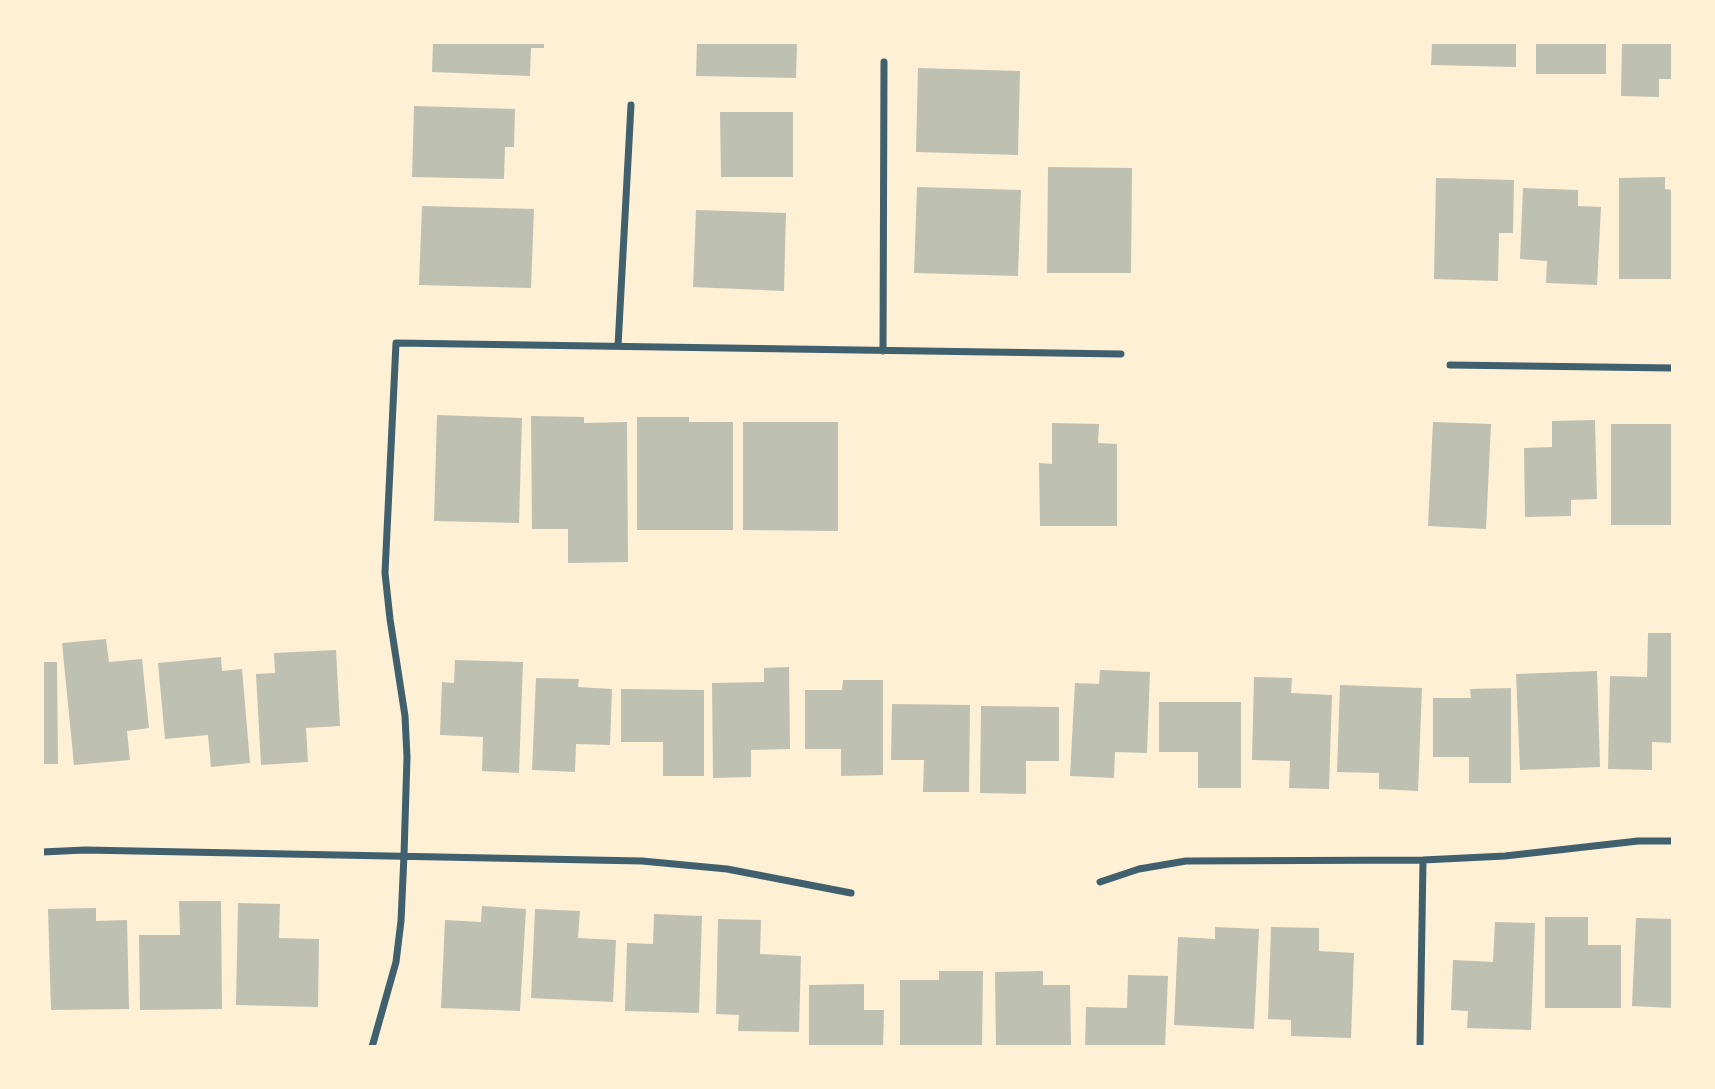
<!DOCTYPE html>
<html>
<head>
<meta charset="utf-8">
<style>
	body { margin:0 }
	#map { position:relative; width:1715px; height:1089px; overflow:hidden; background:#fdf0d5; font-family:"Fira Sans",sans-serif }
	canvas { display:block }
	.frame { position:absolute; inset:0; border:44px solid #fdf0d5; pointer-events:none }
</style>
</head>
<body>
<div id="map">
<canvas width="1715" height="1089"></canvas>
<div class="frame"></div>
</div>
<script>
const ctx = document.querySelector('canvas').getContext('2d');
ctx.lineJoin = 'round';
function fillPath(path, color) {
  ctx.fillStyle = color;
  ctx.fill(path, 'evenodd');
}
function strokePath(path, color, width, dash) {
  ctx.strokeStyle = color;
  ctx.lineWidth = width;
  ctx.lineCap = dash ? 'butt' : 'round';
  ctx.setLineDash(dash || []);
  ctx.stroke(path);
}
fillPath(new Path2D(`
	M 433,42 L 544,42 L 544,48 L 531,48 L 530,76 L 432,72 Z
	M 697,42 L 797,42 L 796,78 L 696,76 Z
	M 1432,42 L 1516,42 L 1516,67 L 1431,65 Z
	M 1536,42 L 1606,42 L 1606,74 L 1536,74 Z
	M 1622,42 L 1673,42 L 1673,79 L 1659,79 L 1659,97 L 1621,96 Z
	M 918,68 L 1020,71 L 1018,155 L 916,152 Z
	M 414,106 L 515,109 L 514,147 L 505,147 L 504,179 L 412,177 Z
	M 720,112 L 793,112 L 793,177 L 721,177 Z
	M 1048,167 L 1132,168 L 1131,273 L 1047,273 Z
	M 1665,177 L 1665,189 L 1673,190 L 1673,279 L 1619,279 L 1619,178 Z
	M 1436,178 L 1514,180 L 1513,233 L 1499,233 L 1498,281 L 1434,279 Z
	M 917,187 L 1021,190 L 1018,276 L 914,273 Z
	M 1523,188 L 1578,190 L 1578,206 L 1601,207 L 1597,285 L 1546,283 L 1547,261 L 1520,259 Z
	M 422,206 L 534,209 L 531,288 L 419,285 Z
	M 696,210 L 786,213 L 784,291 L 693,287 Z
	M 437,415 L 522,418 L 519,523 L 434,521 Z
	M 531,416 L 584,417 L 584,423 L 627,422 L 628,562 L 568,563 L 568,529 L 532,529 Z
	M 637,417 L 689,417 L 689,422 L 733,422 L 733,530 L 637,530 Z
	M 1595,420 L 1597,499 L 1571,500 L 1571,516 L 1525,517 L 1524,448 L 1552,447 L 1552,421 Z
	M 743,422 L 838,422 L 838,531 L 743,530 Z
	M 1433,422 L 1491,424 L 1486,529 L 1428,526 Z
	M 1052,423 L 1099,424 L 1098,443 L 1117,444 L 1117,526 L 1040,526 L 1039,463 L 1052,464 Z
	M 1611,424 L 1673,424 L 1673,525 L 1611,525 Z
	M 1648,633 L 1673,633 L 1673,743 L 1652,742 L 1652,770 L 1608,769 L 1610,676 L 1647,677 Z
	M 106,639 L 109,662 L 142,659 L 149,728 L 127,731 L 130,760 L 74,765 L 62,643 Z
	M 336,650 L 340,726 L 306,728 L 308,762 L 261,765 L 256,674 L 275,673 L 274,653 Z
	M 221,657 L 222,671 L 242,669 L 250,763 L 211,767 L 208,735 L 165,739 L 158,663 Z
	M 455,660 L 523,662 L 519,773 L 482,771 L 483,737 L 440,735 L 442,682 L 454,683 Z
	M 42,662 L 57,662 L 58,764 L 42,764 Z
	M 789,667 L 790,749 L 751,750 L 751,777 L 713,778 L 712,683 L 764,682 L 764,668 Z
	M 1100,670 L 1150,672 L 1147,753 L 1115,752 L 1114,778 L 1070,776 L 1075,683 L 1099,684 Z
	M 1597,671 L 1600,767 L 1520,770 L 1516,674 Z
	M 1254,677 L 1292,678 L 1291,693 L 1332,695 L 1329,789 L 1289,788 L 1290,761 L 1252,760 Z
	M 536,678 L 579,679 L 578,687 L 612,689 L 610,745 L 576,744 L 575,772 L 532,770 Z
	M 843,680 L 883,680 L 883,775 L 841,776 L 841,749 L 805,749 L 805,690 L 842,690 Z
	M 1340,685 L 1422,688 L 1418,791 L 1379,789 L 1379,773 L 1337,772 Z
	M 1511,688 L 1511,783 L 1469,783 L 1469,757 L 1433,757 L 1433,698 L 1471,698 L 1470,689 Z
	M 621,689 L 704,690 L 704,776 L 663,776 L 663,742 L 621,742 Z
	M 1159,702 L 1241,702 L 1241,788 L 1198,788 L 1198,752 L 1159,752 Z
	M 892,704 L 970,705 L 969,792 L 923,792 L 924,760 L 891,760 Z
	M 981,706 L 1059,707 L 1059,761 L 1026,761 L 1026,794 L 980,793 Z
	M 179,901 L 221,901 L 222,1009 L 140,1010 L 139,935 L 180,935 Z
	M 238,903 L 280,904 L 279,938 L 319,939 L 318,1007 L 236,1005 Z
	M 482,906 L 526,909 L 520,1011 L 441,1008 L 445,920 L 481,922 Z
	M 96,908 L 96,921 L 127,920 L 129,1009 L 51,1010 L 48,909 Z
	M 535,909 L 580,911 L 578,938 L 616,940 L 613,1002 L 531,998 Z
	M 654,914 L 702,916 L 699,1013 L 625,1011 L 627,943 L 653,944 Z
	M 1545,917 L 1588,917 L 1588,945 L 1621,945 L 1621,1008 L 1545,1008 Z
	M 1636,918 L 1673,919 L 1673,1008 L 1632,1006 Z
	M 718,919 L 761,920 L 760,954 L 801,956 L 799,1032 L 738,1031 L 739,1015 L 716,1014 Z
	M 1495,922 L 1535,923 L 1531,1030 L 1467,1028 L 1468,1011 L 1451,1010 L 1453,960 L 1493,962 Z
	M 1215,927 L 1259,929 L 1254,1029 L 1174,1025 L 1178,937 L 1215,939 Z
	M 1271,927 L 1319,928 L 1319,951 L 1354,953 L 1351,1038 L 1291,1036 L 1291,1020 L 1268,1019 Z
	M 939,971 L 983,971 L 982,1047 L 900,1047 L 900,980 L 939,980 Z
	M 1043,971 L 1043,985 L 1070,985 L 1071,1047 L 996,1047 L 995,972 Z
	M 1128,975 L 1168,976 L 1165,1047 L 1085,1047 L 1086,1007 L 1127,1008 Z
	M 864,984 L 864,1010 L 884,1010 L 883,1047 L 809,1047 L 809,985 Z`), '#bec0b2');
strokePath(new Path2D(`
	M 618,346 L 631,105
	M 883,351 L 884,62
	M 1450,365 L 1673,368
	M 42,852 L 85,850 L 642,861 L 727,869 L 851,893
	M 1100,882 L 1139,869 L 1186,861 L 1423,860 L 1505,856 L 1638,841 L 1673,841
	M 372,1047 L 396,962 L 401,921 L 404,855 L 407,757 L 405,716 L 390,619 L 385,573 L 396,343 L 1121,354
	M 1420,1047 L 1423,860`), '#3f606c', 7);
</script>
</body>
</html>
